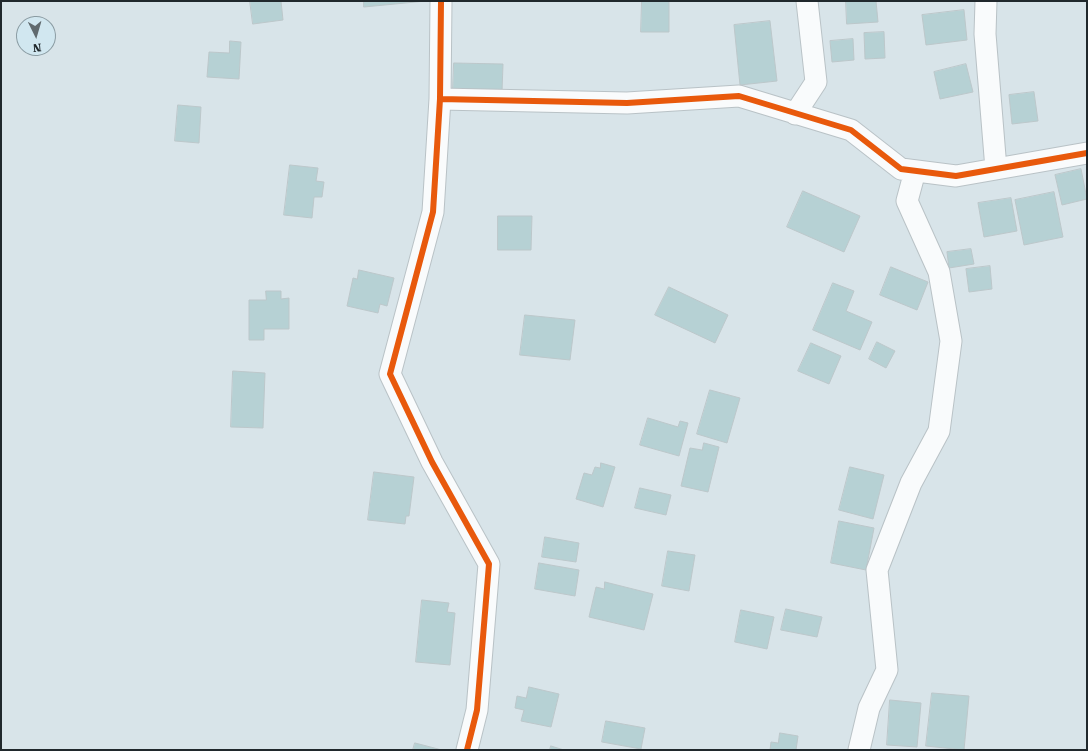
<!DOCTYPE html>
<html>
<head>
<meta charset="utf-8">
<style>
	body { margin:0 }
	#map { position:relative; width:1088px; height:751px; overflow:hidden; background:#d8e4e9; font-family:"Roboto Serif",serif }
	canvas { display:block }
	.frame { position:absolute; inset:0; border:2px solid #20282c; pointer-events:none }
	.north { position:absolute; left:16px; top:16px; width:40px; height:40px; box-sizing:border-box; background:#d1e7f0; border:1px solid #8a9ba2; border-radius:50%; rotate:175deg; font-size:11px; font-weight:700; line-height:16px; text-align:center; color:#20282c }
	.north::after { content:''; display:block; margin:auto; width:14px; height:18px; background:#606a6e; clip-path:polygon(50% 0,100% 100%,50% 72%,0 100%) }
</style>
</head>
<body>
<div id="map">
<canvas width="1088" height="751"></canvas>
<div class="frame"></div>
<div class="north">N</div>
</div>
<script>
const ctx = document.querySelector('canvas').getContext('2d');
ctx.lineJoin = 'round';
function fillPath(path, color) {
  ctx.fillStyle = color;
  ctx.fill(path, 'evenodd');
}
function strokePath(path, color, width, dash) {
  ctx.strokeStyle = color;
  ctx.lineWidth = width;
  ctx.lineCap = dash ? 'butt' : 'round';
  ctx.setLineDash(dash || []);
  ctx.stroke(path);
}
const building = new Path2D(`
	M 250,1 L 281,1 L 283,20 L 253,24 Z
	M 364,1 L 426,1 L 364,7 Z
	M 642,1 L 669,1 L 669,32 L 641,32 Z
	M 846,1 L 876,1 L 878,22 L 847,24 Z
	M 964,10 L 967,40 L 926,45 L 922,15 Z
	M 770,21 L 777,81 L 740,85 L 734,25 Z
	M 884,32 L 885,58 L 865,59 L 864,33 Z
	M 853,39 L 854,60 L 832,62 L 830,41 Z
	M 230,41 L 241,42 L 239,79 L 207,77 L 209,52 L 229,53 Z
	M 454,63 L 503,64 L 502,92 L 453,90 Z
	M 966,64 L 973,92 L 940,99 L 934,72 Z
	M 1034,92 L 1038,121 L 1012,124 L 1009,95 Z
	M 178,105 L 201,107 L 199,143 L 175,141 Z
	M 290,165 L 318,168 L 316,181 L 324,182 L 322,197 L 314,197 L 312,218 L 284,215 Z
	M 1081,169 L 1087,199 L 1062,205 L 1055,175 Z
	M 803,191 L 860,216 L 844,252 L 787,227 Z
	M 1054,192 L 1063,237 L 1024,245 L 1015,200 Z
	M 1011,198 L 1017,231 L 984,237 L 978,203 Z
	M 498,216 L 532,216 L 531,250 L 498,250 Z
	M 971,249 L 974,264 L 949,268 L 947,252 Z
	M 990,266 L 992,289 L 969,292 L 966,269 Z
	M 891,267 L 928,282 L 917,310 L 880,295 Z
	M 359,270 L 394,278 L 387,306 L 380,304 L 378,313 L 347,306 L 353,278 L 357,279 Z
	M 833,283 L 854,291 L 846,311 L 872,322 L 860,350 L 813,330 Z
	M 669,287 L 728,315 L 715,343 L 655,315 Z
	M 266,291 L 281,291 L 281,299 L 289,298 L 289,329 L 264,329 L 264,340 L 249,340 L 249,300 L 266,300 Z
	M 525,315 L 575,320 L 570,360 L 520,355 Z
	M 877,342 L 895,351 L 886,368 L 869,359 Z
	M 811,343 L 841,356 L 829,384 L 798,371 Z
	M 233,371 L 265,373 L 263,428 L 231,427 Z
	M 710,390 L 740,398 L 727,443 L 697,434 Z
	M 648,418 L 678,427 L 680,421 L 688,423 L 679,456 L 640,445 Z
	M 704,443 L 719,447 L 708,492 L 681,486 L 690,448 L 702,450 Z
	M 601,463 L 615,467 L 603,507 L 576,499 L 584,473 L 592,475 L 595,467 L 600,468 Z
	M 850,467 L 884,475 L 873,519 L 839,510 Z
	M 374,472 L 414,477 L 409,516 L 406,516 L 405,524 L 368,520 Z
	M 640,488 L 671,495 L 666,515 L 635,508 Z
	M 839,521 L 874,528 L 866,570 L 831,563 Z
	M 545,537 L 579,543 L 576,562 L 542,557 Z
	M 668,551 L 695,555 L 689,591 L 662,586 Z
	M 539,563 L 579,570 L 575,596 L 535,589 Z
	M 605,582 L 653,594 L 644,630 L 589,617 L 596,587 L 604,589 Z
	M 422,600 L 449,603 L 447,612 L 455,613 L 450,665 L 416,662 Z
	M 786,609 L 822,617 L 817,637 L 781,630 Z
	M 741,610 L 774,617 L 767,649 L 735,642 Z
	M 529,687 L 559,694 L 551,727 L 521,721 L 524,710 L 515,708 L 517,696 L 526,698 Z
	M 932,693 L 969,696 L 964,750 L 926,746 Z
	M 890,700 L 921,703 L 917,747 L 887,745 Z
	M 606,721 L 645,728 L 641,749 L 602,742 Z
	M 780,733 L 798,736 L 796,750 L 770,750 L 771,742 L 778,743 Z
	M 415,743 L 442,750 L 413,750 Z
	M 551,746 L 564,750 L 550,750 Z`);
fillPath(building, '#b6d1d4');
strokePath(building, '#bcc7ca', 1);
const street = new Path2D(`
	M 441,1 L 440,99 L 433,212 L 390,374 L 432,462 L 489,564 L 477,710 L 467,750
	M 986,1 L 985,34 L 996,169
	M 440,99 L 627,103 L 739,96 L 851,130 L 901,169 L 956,176 L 1087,153
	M 795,114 L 816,82 L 807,1
	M 859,750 L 869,708 L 887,670 L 877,570 L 911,483 L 939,431 L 951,341 L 939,272 L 907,201 L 915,171`);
strokePath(street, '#b9c2c6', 23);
strokePath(street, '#f9fbfc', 21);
strokePath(new Path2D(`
	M 441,1 L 440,99 L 433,212 L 390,374 L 432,462 L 489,564 L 477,710 L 467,750
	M 440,99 L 627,103 L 739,96 L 851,130 L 901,169 L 956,176 L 1087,153`), '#e8590c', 6);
</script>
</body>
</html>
